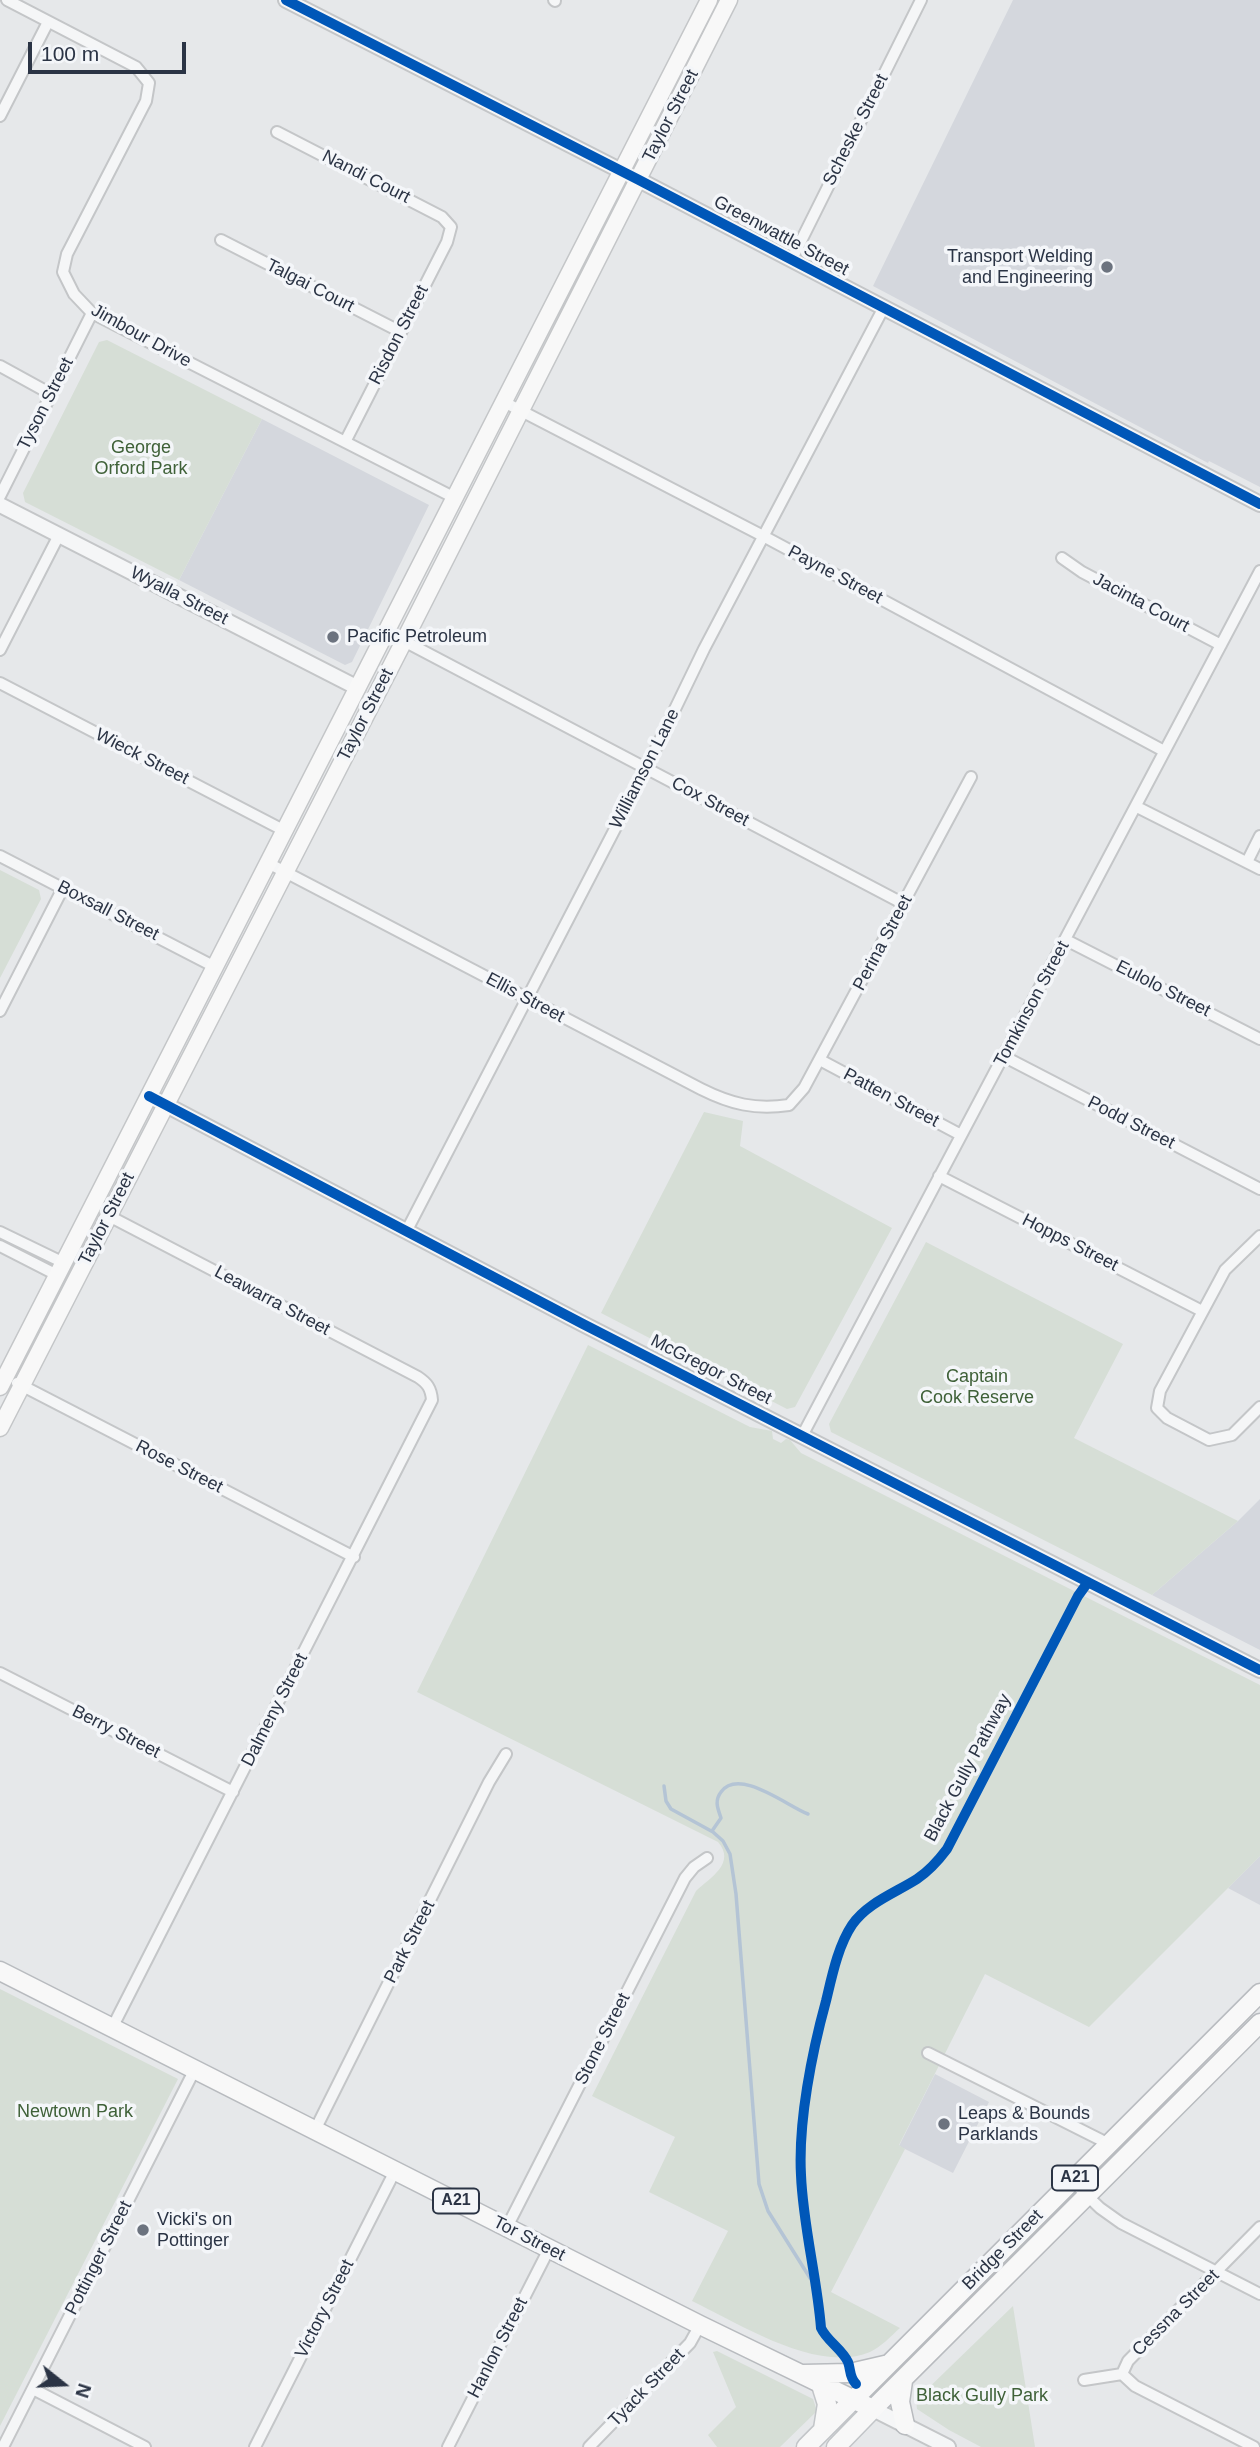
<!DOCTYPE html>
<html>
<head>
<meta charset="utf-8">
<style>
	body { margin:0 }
	#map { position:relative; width:1260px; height:2447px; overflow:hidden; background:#e6e8ea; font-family:Helvetica,sans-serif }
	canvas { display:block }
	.north { position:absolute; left:28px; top:2349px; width:70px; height:70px; -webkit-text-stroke:5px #f4f6f9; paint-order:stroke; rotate:108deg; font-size:19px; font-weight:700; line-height:28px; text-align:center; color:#2b3445 }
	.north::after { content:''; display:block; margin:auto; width:24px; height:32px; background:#2b3445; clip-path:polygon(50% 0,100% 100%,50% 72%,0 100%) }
	.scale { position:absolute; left:28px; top:42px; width:158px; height:32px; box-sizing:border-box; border:4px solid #2b3445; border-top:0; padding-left:9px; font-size:21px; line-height:24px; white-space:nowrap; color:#2b3445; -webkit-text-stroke:5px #f4f6f9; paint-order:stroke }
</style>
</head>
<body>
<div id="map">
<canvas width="1260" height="2447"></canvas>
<div class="north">N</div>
<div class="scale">100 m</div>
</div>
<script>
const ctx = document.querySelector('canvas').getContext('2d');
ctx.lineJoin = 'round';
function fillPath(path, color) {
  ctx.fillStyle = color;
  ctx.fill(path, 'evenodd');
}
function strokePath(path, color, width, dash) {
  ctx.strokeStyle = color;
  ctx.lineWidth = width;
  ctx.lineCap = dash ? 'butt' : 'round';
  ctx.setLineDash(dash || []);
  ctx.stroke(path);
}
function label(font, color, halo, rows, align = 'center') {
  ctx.font = font + ' Helvetica,sans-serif';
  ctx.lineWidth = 7;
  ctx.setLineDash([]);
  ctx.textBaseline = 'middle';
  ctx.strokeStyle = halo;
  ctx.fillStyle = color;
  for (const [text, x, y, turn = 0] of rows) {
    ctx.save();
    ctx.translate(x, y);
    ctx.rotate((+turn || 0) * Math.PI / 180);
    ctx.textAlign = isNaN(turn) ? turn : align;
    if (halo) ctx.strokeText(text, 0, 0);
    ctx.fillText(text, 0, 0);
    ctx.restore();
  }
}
fillPath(new Path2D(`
	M 1013,0 L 1260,0 L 1260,487 L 1209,461 L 1208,463 L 873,286 Z
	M 262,419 L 429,505 L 352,662 L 345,665 L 179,580 Z
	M 1260,1499 L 1260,1650 L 1152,1595 L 1238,1521 Z
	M 1260,1856 L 1260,1905 L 1228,1888 Z
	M 935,2074 L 989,2102 L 953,2173 L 899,2146 Z`), '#d4d7dd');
fillPath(new Path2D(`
	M 107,340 L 262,419 L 179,580 L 25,502 L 23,493 L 99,342 Z
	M 0,870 L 39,890 L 41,899 L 0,978 Z
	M 704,1112 L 743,1121 L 740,1146 L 892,1228 L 795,1407 L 787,1409 L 601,1313 Z
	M 926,1242 L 1123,1344 L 1074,1438 L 1238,1521 L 1152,1595 L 831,1432 L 829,1424 Z
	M 588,1345 L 750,1427 L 772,1431 L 773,1439 L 781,1443 L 786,1439 L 790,1440 L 801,1453 L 1260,1685 L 1260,1856 L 1089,2027 L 985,1974 L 899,2145 L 905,2149 L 831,2292 L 900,2328 C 891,2336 881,2347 870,2352 C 817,2374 740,2324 692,2301 L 728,2231 L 649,2192 L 675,2137 L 592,2096 L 696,1891 C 711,1877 736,1863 718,1842 L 417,1692 Z
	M 0,1989 L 178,2079 L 0,2426 Z
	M 1013,2306 L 1035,2447 L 981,2447 L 949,2430 L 917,2409 L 916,2400 Z
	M 717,2351 L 813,2399 L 817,2411 L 780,2447 L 717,2447 L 708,2435 L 736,2407 L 713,2352 Z`), '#d6ded6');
strokePath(new Path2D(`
	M 664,1786 L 666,1801 L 671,1809 L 713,1832 L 723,1841 L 730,1854 L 736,1894 L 759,2184 L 768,2211 L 810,2278
	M 712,1831 L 721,1818 C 718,1809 714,1801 721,1792 C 739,1767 787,1806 808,1814`), '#b4c4d5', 3.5);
const minor = new Path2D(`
	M 7,0 L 136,67 L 149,83 L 146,101 L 67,254 L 63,272 L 74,294 L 92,313 L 455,498
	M 554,0 L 555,1
	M 0,116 L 48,22
	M 277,132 L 442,217 L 451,227 L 447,242 L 345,442
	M 221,240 L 399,331
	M 791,261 L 921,0
	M 0,366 L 51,394
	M 504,402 L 765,537 L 1164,751
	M 0,496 L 92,313
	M 1062,558 L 1082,572 L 1221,645
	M 404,641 L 904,904
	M 0,650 L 59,535
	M 0,683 L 285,831
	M 1137,807 L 1260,869
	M 0,856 L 215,967
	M 1247,862 L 1260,836
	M 268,863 L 701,1089 C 731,1104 755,1110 789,1105 L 804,1088 L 971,777
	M 1066,940 L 1260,1039
	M 0,1011 L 63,888
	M 1003,1056 L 1260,1189
	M 820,1060 L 961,1135
	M 939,1176 L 1202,1311
	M 109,1216 L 418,1377 C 427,1383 431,1388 432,1400 L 112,2028
	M 407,1230 L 646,769 L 704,649 L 883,309
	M 0,1232 L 64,1263
	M 1260,1236 L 1225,1270 L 1160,1391 L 1157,1408 L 1167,1418 L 1209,1440 L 1232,1435 L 1260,1407
	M 0,1246 L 57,1275
	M 17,1383 L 354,1557
	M 802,1436 L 1260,571
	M 0,1673 L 233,1792
	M 928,2053 L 1109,2144
	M 315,2130 L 489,1782 L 506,1754
	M 1072,2181 L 1100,2208 L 1121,2223 L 1260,2294
	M 507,2227 L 685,1878 L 694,1867 L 707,1858
	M 1122,2374 L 1128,2361 L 1260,2227
	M 1122,2374 L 1135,2386 L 1254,2447
	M 1084,2380 L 1122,2374
	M 33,2389 L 145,2447
	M 3,2447 L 195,2069
	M 255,2447 L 395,2171
	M 448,2447 L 549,2249
	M 589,2447 L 690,2343 L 700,2325`);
const tertiary = new Path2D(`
	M 286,0 L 639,180 L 1260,504
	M 0,505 L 358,688
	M 149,1096 L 583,1324 L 1260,1670
	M 873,2409 L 948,2447`);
const secondary = new Path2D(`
	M 0,1387 L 709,0
	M 0,1428 L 404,641 L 729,0`);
const primary = new Path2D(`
	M 821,2385 L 827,2404 L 823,2429
	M 806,2447 L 853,2400
	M 836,2447 L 873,2409`);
const trunk = new Path2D(`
	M 0,1971 L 700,2325 L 873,2409 L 1260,2023
	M 803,2374 L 850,2373 L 889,2364
	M 903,2381 L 900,2402 L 905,2425
	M 853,2400 L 1260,1993`);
strokePath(minor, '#c4c6c8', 14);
strokePath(tertiary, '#c4c6c8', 18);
strokePath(secondary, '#c4c6c8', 19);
strokePath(primary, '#c2c5c8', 21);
strokePath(trunk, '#b8bbbf', 21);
strokePath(minor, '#f5f6f7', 10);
strokePath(tertiary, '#f5f6f7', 14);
strokePath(secondary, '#f8f8f8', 16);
strokePath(primary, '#f8f8f8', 18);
strokePath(trunk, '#f8f8f8', 18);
strokePath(new Path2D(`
	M 286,0 L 639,180 L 1260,504
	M 149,1096 L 583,1324 L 1260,1670
	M 856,2384 C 849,2377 851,2370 848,2362 C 842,2349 827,2341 821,2328 C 817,2277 803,2226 801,2175 C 798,2122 812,2052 826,2001 C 832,1976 838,1946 852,1925 C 867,1903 895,1893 917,1879 C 929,1871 938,1861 947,1849 L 1078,1596 L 1088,1582`), '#0057b8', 10);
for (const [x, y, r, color] of [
	[1107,267,7,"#6c737f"],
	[333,637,7,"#6c737f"],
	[944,2124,7,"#6c737f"],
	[143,2230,7,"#6c737f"]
]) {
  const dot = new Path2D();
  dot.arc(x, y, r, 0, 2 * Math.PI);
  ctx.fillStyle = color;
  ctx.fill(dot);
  strokePath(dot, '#f4f6f9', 2.5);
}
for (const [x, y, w] of [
	[1075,2178,46],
	[456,2201,46]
]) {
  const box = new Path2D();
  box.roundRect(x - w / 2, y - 12.5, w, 25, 5);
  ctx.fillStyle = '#f4f6f9';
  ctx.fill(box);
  strokePath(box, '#2b3445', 2);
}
label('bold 16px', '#2b3445', null, [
	["A21",1075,2178],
	["A21",456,2201]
]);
label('18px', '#2b3445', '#f4f6f9', [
	["Taylor Street",671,116,-63],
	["Scheske Street",856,130,-63],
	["Nandi Court",366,177,27],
	["Greenwattle Street",781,236,28],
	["Talgai Court",310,286,27],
	["Risdon Street",399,335,-63],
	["Jimbour Drive",141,336,29],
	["Tyson Street",46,404,-63],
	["Payne Street",835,575,28],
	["Wyalla Street",179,596,27],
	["Jacinta Court",1141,603,28],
	["Taylor Street",366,715,-63],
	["Wieck Street",142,757,27],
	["Williamson Lane",645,769,-63],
	["Cox Street",710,802,28],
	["Boxsall Street",108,911,27],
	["Perina Street",883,943,-62],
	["Eulolo Street",1163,989,27],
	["Ellis Street",525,998,28],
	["Tomkinson Street",1032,1004,-62],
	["Patten Street",891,1098,28],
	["Podd Street",1131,1123,27],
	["Taylor Street",107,1219,-63],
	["Hopps Street",1070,1243,27],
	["Leawarra Street",272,1301,28],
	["McGregor Street",711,1370,27],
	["Rose Street",179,1467,27],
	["Dalmeny Street",275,1710,-63],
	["Berry Street",116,1732,27],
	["Black Gully Pathway",968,1768,-62],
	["Park Street",410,1942,-63],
	["Stone Street",603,2039,-63],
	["Tor Street",529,2239,27],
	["Bridge Street",1003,2250,-45],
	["Pottinger Street",99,2258,-63],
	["Victory Street",325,2309,-63],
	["Cessna Street",1176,2313,-45],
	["Hanlon Street",498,2348,-63],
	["Tyack Street",647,2388,-46]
]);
label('18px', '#2b3445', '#f4f6f9', [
	["Transport Welding",1093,257,"right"],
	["and Engineering",1093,278,"right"],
	["Pacific Petroleum",347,637],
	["Leaps & Bounds",958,2114],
	["Parklands",958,2135],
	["Vicki's on",157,2220],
	["Pottinger",157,2241]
], 'left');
label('18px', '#3f6138', '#f4f6f9', [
	["George",141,448],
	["Orford Park",141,469],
	["Captain",977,1377],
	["Cook Reserve",977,1398],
	["Newtown Park",75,2112],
	["Black Gully Park",982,2396]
]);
</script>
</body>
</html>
